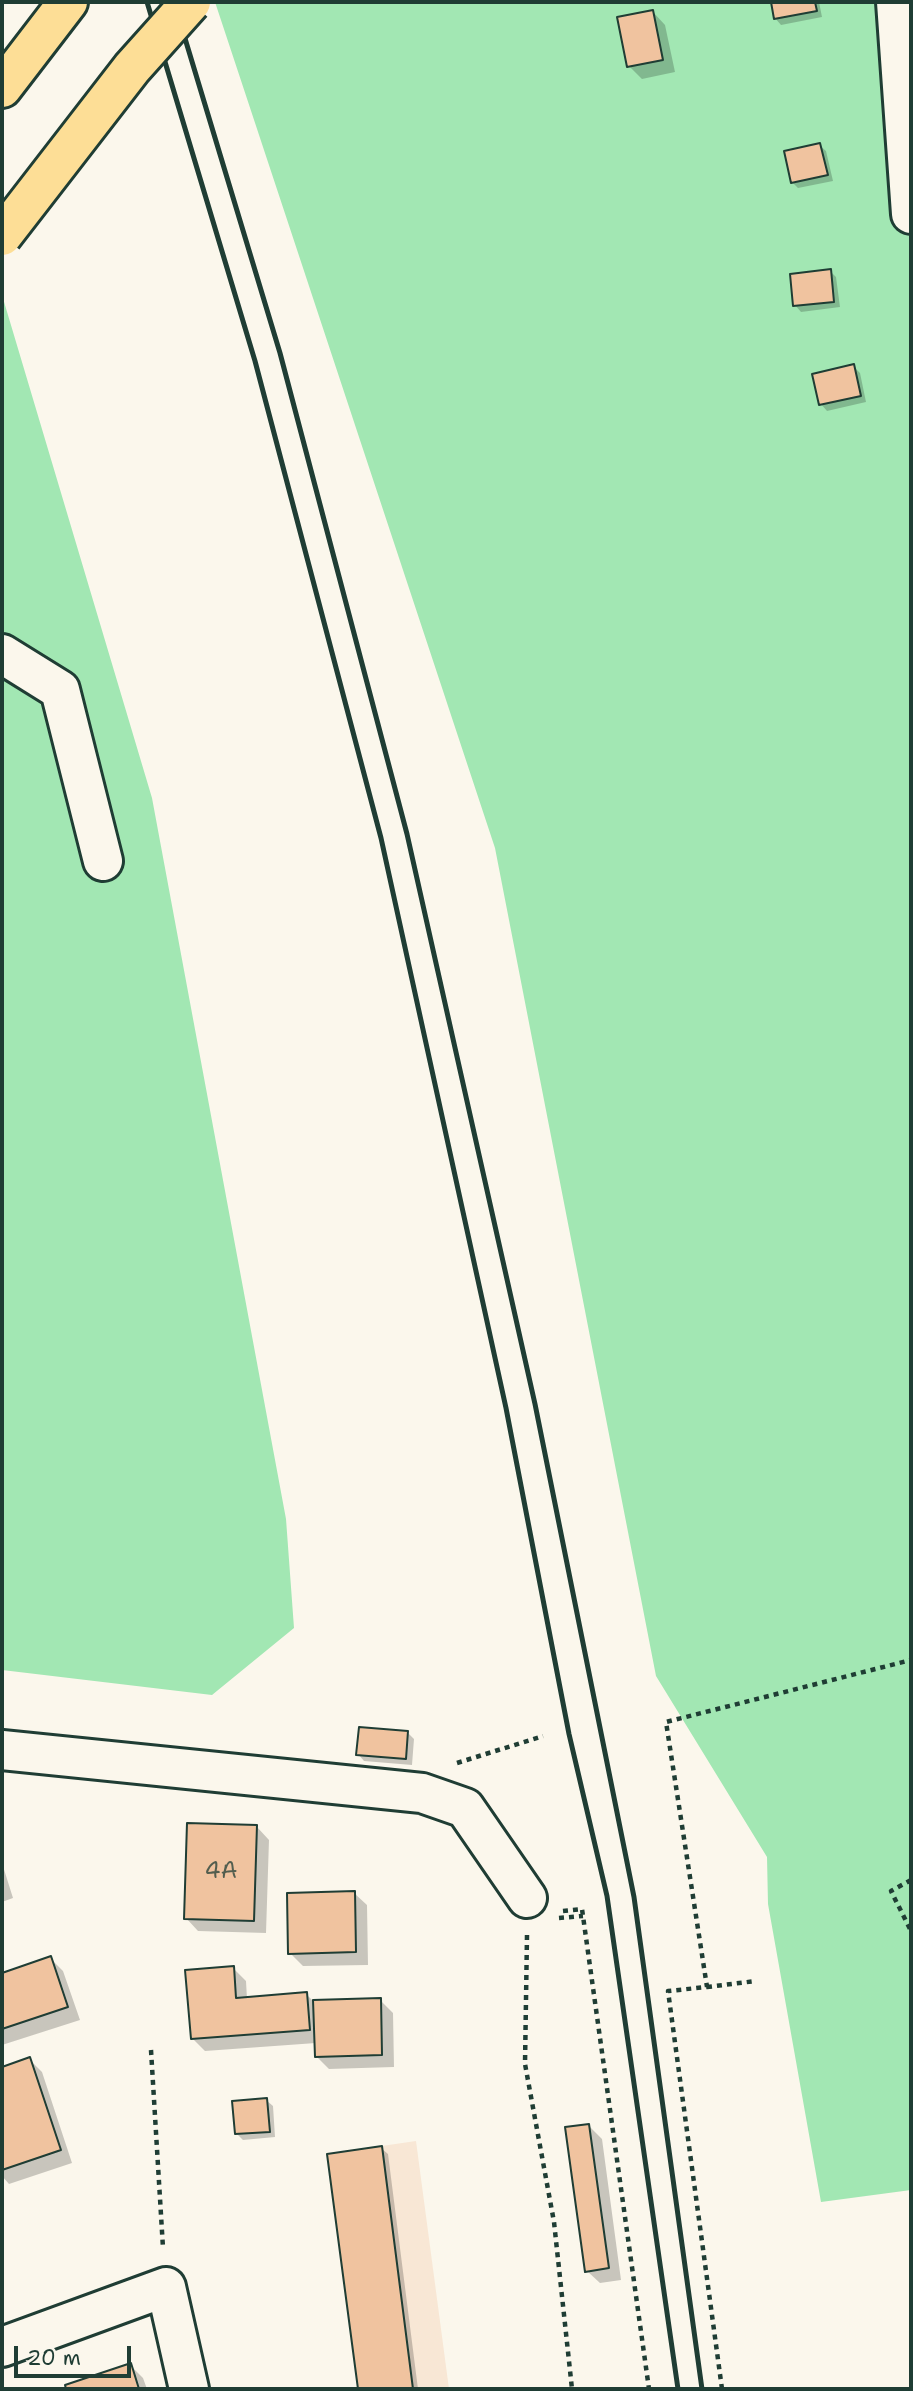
<!DOCTYPE html>
<html>
<head>
<meta charset="utf-8">
<style>
	body { margin:0 }
	#map { position:relative; width:913px; height:2391px; overflow:hidden; background:#fbf7ec; font-family:"Shantell Sans",sans-serif }
	canvas { display:block }
	.frame { position:absolute; inset:0; border:4px solid #1f3d34; pointer-events:none }
	.scale { position:absolute; left:14px; top:2346px; width:117px; height:32px; box-sizing:border-box; border:4px solid #1f3d34; border-top:0; padding-left:9px; font-size:21px; line-height:24px; white-space:nowrap; color:#1f3d34; -webkit-text-stroke:5px #fbf7ec; paint-order:stroke }
</style>
</head>
<body>
<div id="map">
<canvas width="913" height="2391"></canvas>
<div class="frame"></div>
<div class="scale">20 m</div>
</div>
<script>
const ctx = document.querySelector('canvas').getContext('2d');
ctx.lineJoin = 'round';
function fillPath(path, color) {
  ctx.fillStyle = color;
  ctx.fill(path, 'evenodd');
}
function strokePath(path, color, width, dash) {
  ctx.strokeStyle = color;
  ctx.lineWidth = width;
  ctx.lineCap = dash ? 'butt' : 'round';
  ctx.setLineDash(dash || []);
  ctx.stroke(path);
}
function label(font, color, halo, rows, align = 'center') {
  ctx.font = font + ' "Shantell Sans",sans-serif';
  ctx.lineWidth = 5;
  ctx.setLineDash([]);
  ctx.textBaseline = 'middle';
  ctx.strokeStyle = halo;
  ctx.fillStyle = color;
  for (const [text, x, y, turn = 0] of rows) {
    ctx.save();
    ctx.translate(x, y);
    ctx.rotate((+turn || 0) * Math.PI / 180);
    ctx.textAlign = isNaN(turn) ? turn : align;
    if (halo) ctx.strokeText(text, 0, 0);
    ctx.fillText(text, 0, 0);
    ctx.restore();
  }
}
fillPath(new Path2D(`
	M 416,2141 L 449,2389 L 358,2389 L 327,2154 Z`), '#f8e7d5');
fillPath(new Path2D(`
	M 215,2 L 911,2 L 911,2190 L 821,2202 L 768,1904 L 767,1857 L 656,1676 L 495,848 Z
	M 2,295 L 152,798 L 286,1519 L 294,1628 L 212,1695 L 2,1670 Z`), '#a2e7b3');
fillPath(new Path2D(`
	M 772,2 L 819,2 L 822,17 L 781,25 L 775,18 Z
	M 653,12 L 665,25 L 675,72 L 642,79 L 629,66 Z
	M 819,145 L 826,151 L 833,181 L 798,188 L 792,182 Z
	M 830,271 L 836,277 L 840,307 L 801,312 L 795,305 Z
	M 853,366 L 860,373 L 866,402 L 827,411 L 821,404 Z
	M 408,1733 L 414,1739 L 412,1765 L 364,1761 L 358,1754 Z
	M 257,1827 L 269,1840 L 266,1933 L 198,1931 L 186,1918 Z
	M 2,1863 L 13,1898 L 2,1902 Z
	M 354,1893 L 367,1905 L 368,1965 L 303,1966 L 290,1953 Z
	M 50,1958 L 63,1971 L 80,2020 L 2,2045 L 2,1974 Z
	M 233,1968 L 246,1981 L 247,1999 L 306,1994 L 314,2002 L 380,2000 L 393,2013 L 394,2067 L 329,2069 L 316,2056 L 316,2043 L 205,2051 L 192,2038 Z
	M 29,2059 L 42,2072 L 72,2163 L 9,2184 L 2,2176 L 2,2068 Z
	M 266,2100 L 273,2106 L 275,2137 L 243,2140 L 237,2134 Z
	M 589,2126 L 602,2139 L 621,2280 L 600,2283 L 587,2271 Z
	M 381,2148 L 388,2154 L 418,2389 L 360,2389 L 329,2155 Z
	M 130,2365 L 143,2378 L 147,2389 L 68,2389 L 67,2386 Z`), '#0003');
const building = new Path2D(`
	M 771,2 L 815,2 L 817,11 L 774,19 Z
	M 653,10 L 663,60 L 627,67 L 617,17 Z
	M 820,143 L 828,175 L 791,183 L 784,151 Z
	M 831,269 L 834,302 L 793,306 L 790,274 Z
	M 854,364 L 861,396 L 819,405 L 812,374 Z
	M 359,1727 L 408,1731 L 406,1759 L 356,1755 Z
	M 187,1823 L 257,1825 L 254,1921 L 184,1919 Z
	M 355,1891 L 356,1952 L 288,1954 L 287,1893 Z
	M 51,1956 L 68,2007 L 2,2029 L 2,1973 Z
	M 234,1966 L 236,1998 L 307,1992 L 310,2030 L 191,2039 L 185,1970 Z
	M 381,1998 L 382,2055 L 315,2057 L 313,2000 Z
	M 30,2057 L 61,2150 L 2,2170 L 2,2067 Z
	M 267,2098 L 270,2132 L 235,2134 L 232,2101 Z
	M 589,2124 L 609,2268 L 585,2272 L 565,2127 Z
	M 382,2146 L 413,2389 L 358,2389 L 327,2154 Z
	M 131,2363 L 139,2389 L 66,2389 L 65,2385 Z`);
fillPath(building, '#f0c39f');
strokePath(building, '#1f3d34', 2);
const minor = new Path2D(`
	M 896,2 L 911,214
	M 2,654 L 60,690 L 103,861
	M 2,1750 L 422,1793 L 465,1808 L 527,1898
	M 2,2347 L 166,2287 L 189,2389`);
const major = new Path2D(`
	M 2,88 L 68,2`);
strokePath(minor, '#1f3d34', 44);
strokePath(major, '#1f3d34', 44);
strokePath(new Path2D(`
	M 457,1763 L 543,1736
	M 911,1880 L 891,1891 L 911,1931
	M 563,1911 L 582,1909 L 649,2389
	M 559,1918 L 583,1916
	M 527,1935 L 525,2064 L 554,2222 L 572,2389
	M 707,1987 L 756,1981
	M 151,2050 L 163,2248
	M 722,2389 L 668,1991 L 707,1987 L 666,1722 L 911,1660`), '#1f3d34', 4.5, [5, 5]);
strokePath(minor, '#fbf7ec', 38);
strokePath(major, '#fdde96', 38);
strokePath(new Path2D(`
	M 147,2 L 255,361 L 381,838 L 506,1408 L 569,1734 L 607,1896 L 678,2389
	M 174,2 L 280,353 L 407,834 L 535,1404 L 634,1897 L 702,2389`), '#1f3d34', 5);
const majorBridge = new Path2D(`
	M 2,236 L 132,68 L 191,2`);
strokePath(majorBridge, '#1f3d34', 44, []);
strokePath(majorBridge, '#fdde96', 38);
label('23px', '#535e4f', null, [
	["4А",221,1872]
]);
</script>
</body>
</html>
